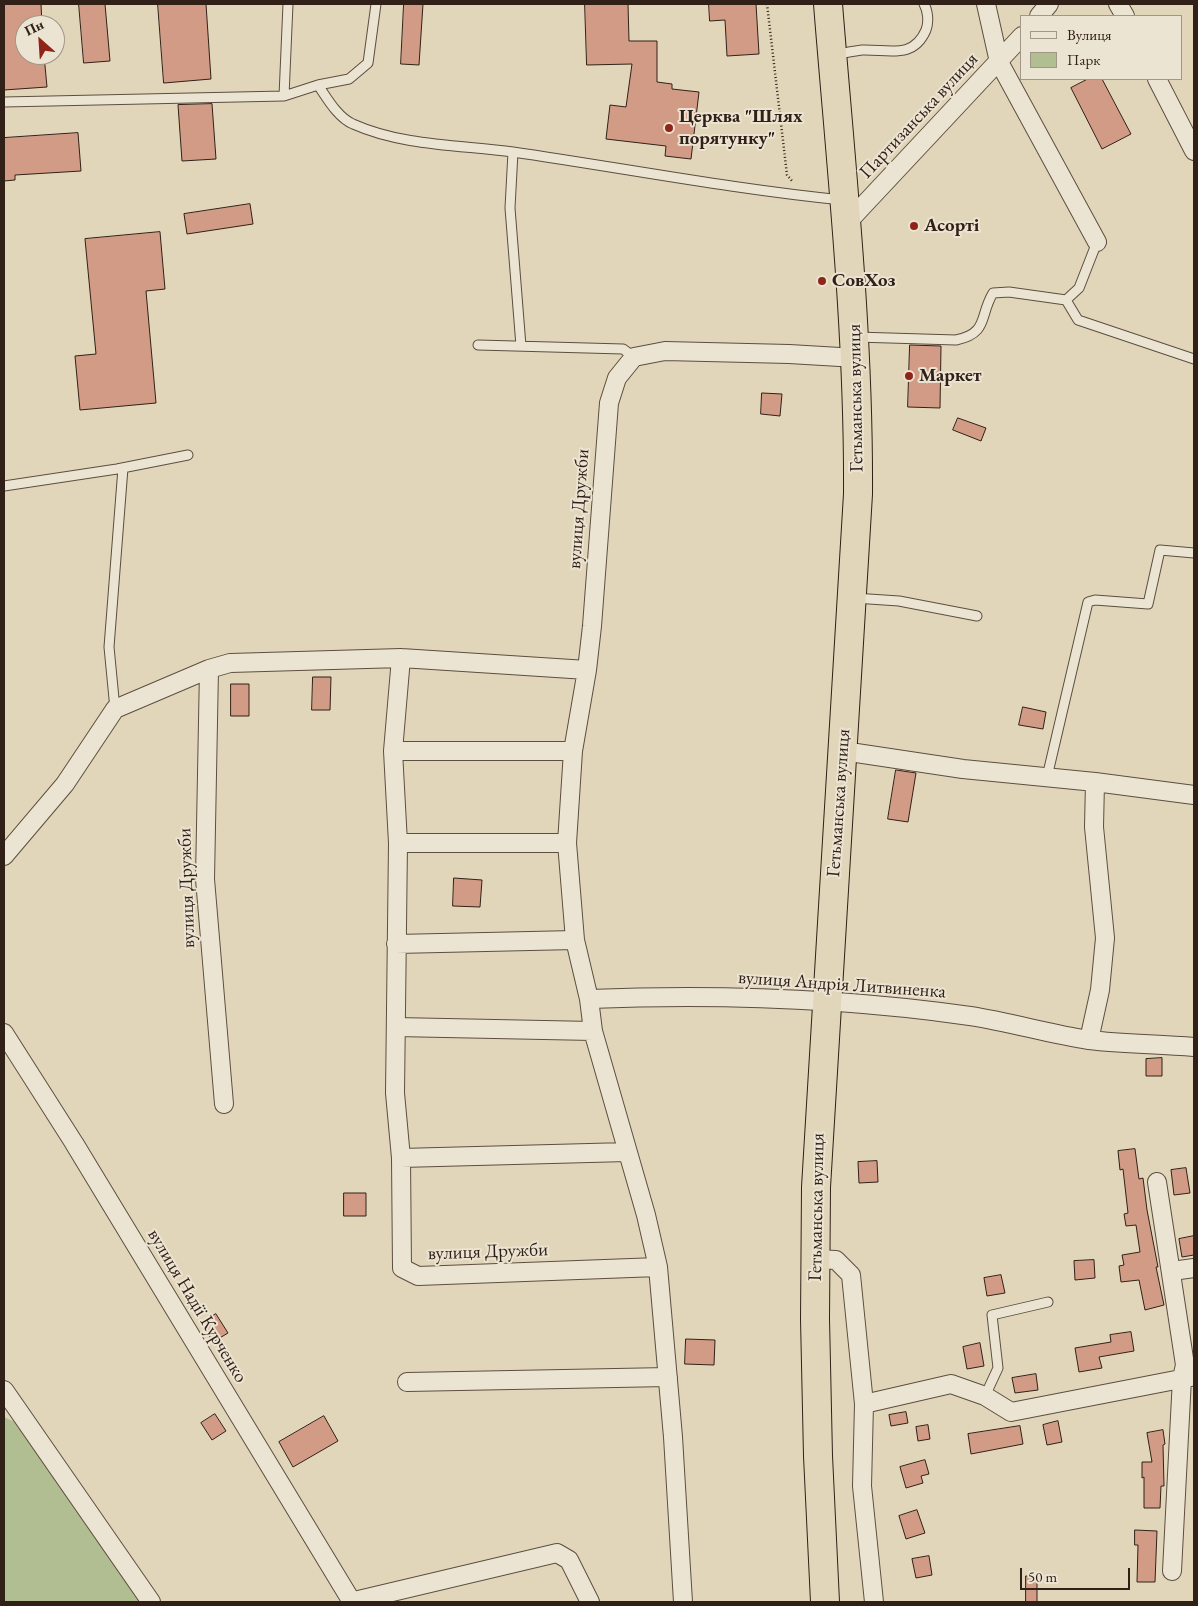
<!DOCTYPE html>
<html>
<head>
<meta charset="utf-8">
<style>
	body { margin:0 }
	#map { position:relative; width:1198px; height:1606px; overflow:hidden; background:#e1d6b9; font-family:"EB Garamond",serif }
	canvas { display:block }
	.frame { position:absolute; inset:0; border:5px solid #312018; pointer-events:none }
	.legend { position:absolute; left:1020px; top:15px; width:162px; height:65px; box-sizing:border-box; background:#ece4d2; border:1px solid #a19688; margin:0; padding:6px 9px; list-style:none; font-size:15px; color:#312018 }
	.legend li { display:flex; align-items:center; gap:10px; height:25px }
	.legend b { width:25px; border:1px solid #a19688 }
	.north { position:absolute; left:15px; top:15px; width:50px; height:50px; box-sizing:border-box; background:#ece4d2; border:1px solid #a19688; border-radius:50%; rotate:334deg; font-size:14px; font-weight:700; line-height:20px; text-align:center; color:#312018 }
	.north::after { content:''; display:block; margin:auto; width:18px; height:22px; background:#8f2418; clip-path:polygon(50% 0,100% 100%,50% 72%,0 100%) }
	.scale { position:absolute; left:1020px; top:1568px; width:110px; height:22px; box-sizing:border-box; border:2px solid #312018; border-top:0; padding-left:6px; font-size:15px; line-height:18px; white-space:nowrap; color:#312018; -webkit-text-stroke:4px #ece4d2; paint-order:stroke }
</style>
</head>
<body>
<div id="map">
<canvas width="1198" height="1606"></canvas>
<div class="frame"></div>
<ul class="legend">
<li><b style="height:6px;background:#ece4d2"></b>Вулиця</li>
<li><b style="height:14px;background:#b1be91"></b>Парк</li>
</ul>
<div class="north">Пн</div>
<div class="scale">50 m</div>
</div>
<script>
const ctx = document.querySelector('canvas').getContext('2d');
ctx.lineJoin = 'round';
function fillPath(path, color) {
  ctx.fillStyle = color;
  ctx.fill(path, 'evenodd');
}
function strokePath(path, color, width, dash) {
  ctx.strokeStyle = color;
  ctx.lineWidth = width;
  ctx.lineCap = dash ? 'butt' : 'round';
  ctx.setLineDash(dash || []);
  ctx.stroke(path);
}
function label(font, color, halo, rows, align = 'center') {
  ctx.font = font + ' "EB Garamond",serif';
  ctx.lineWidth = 4;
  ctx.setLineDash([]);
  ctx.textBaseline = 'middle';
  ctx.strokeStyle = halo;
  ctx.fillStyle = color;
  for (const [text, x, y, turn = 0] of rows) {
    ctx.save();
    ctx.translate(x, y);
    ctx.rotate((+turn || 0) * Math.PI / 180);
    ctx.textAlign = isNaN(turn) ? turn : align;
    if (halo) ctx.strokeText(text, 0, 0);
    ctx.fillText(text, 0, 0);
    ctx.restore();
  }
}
fillPath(new Path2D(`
	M 4,1417 L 17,1423 L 141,1602 L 4,1602 Z`), '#b1be91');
const building = new Path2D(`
	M 4,4 L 41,4 L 42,25 L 25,25 L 25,55 L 44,55 L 47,87 L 4,90 Z
	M 79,4 L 105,4 L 110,61 L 84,63 Z
	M 158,4 L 206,4 L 211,79 L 164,83 Z
	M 404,4 L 423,4 L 419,65 L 401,64 Z
	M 585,4 L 628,4 L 629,41 L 657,41 L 657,82 L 672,84 L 672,89 L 699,92 L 691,159 L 665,156 L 666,146 L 606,139 L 610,105 L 626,107 L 632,64 L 587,65 Z
	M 709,4 L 756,4 L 759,54 L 727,56 L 725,20 L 710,21 Z
	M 1088,79 L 1102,79 L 1131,134 L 1102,149 L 1071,88 Z
	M 212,104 L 216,159 L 182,161 L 178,105 Z
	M 78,133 L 81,171 L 15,175 L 15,180 L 4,181 L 4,138 Z
	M 250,204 L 253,224 L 187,234 L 184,214 Z
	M 160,232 L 165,289 L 146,291 L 156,403 L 80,410 L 75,356 L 96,354 L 85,239 Z
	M 910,345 L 941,346 L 940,408 L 908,407 Z
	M 762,393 L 782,394 L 780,416 L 761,414 Z
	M 958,418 L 986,428 L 981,441 L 953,430 Z
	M 313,677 L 331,677 L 330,710 L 312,710 Z
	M 231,684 L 249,684 L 249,716 L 231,716 Z
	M 1023,707 L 1046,712 L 1043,729 L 1019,725 Z
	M 896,770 L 916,773 L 908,822 L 888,819 Z
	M 454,878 L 482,880 L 480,907 L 453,906 Z
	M 1162,1058 L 1162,1076 L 1146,1076 L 1146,1059 Z
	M 1135,1149 L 1139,1179 L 1143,1178 L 1147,1210 L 1158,1267 L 1156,1267 L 1164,1305 L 1145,1310 L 1139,1280 L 1121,1282 L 1119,1266 L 1124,1265 L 1122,1255 L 1140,1252 L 1136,1225 L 1126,1226 L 1124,1214 L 1128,1213 L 1123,1169 L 1120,1170 L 1118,1151 Z
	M 877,1161 L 878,1182 L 859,1183 L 858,1162 Z
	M 1186,1168 L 1190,1193 L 1174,1195 L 1171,1170 Z
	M 344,1193 L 366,1193 L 366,1216 L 344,1216 Z
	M 1194,1236 L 1194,1255 L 1182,1257 L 1179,1239 Z
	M 1094,1260 L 1095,1278 L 1075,1280 L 1074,1261 Z
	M 1001,1275 L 1005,1293 L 987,1296 L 984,1278 Z
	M 216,1314 L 228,1333 L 213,1342 L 201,1323 Z
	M 1131,1332 L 1134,1351 L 1099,1357 L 1102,1368 L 1079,1372 L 1075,1348 L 1111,1342 L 1110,1335 Z
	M 686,1339 L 715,1340 L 714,1365 L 685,1364 Z
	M 980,1343 L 984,1366 L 967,1369 L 963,1347 Z
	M 1036,1374 L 1038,1390 L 1015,1393 L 1012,1378 Z
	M 906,1412 L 908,1423 L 891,1426 L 889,1415 Z
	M 215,1414 L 226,1431 L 212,1440 L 201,1423 Z
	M 324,1416 L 338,1441 L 293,1467 L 279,1442 Z
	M 1058,1421 L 1062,1442 L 1047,1445 L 1043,1425 Z
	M 928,1425 L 930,1439 L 918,1441 L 916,1427 Z
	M 1020,1426 L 1023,1444 L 971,1454 L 968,1434 Z
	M 1163,1430 L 1165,1444 L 1163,1445 L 1164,1486 L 1161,1486 L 1160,1508 L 1144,1508 L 1144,1477 L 1142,1478 L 1142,1462 L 1152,1462 L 1147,1433 Z
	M 925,1460 L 929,1474 L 921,1476 L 923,1483 L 906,1488 L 900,1467 Z
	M 917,1510 L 925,1533 L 906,1539 L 899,1516 Z
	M 1135,1530 L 1157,1531 L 1155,1582 L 1137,1582 L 1138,1545 L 1135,1545 Z
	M 929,1556 L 932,1575 L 916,1578 L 912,1559 Z
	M 1026,1576 L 1037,1576 L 1037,1602 L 1026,1602 Z`);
fillPath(building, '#d29b85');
strokePath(building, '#312018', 1);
const service = new Path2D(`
	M 835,55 C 843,53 853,51 862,50 C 888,49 913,60 926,30 C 929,22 928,11 924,4
	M 318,85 L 349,79 L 368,63 L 376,4
	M 284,96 L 288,4
	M 4,102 L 284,96 L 318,85 C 327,98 338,118 353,124 C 402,146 460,145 513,152 C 623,168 732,189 842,200
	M 513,152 L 510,208 L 521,346
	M 1066,300 L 1078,320 L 1194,359
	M 856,337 L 956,340 C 989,333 979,316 993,293 L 1009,292 L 1066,300 L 1079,288 L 1097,242
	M 478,345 L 623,349 L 634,357
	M 4,486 L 117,469 L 188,455
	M 854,598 L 899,601 L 977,616
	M 115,709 L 109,647 L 123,468
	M 1047,777 L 1088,602 L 1095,600 L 1148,604 L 1160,550 L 1194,553
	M 985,1396 L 998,1368 L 992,1315 L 1048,1302`);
const minor = new Path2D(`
	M 986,4 L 999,62 L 1097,242
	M 1118,4 L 1125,16
	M 1039,16 L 1049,4
	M 1157,79 L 1194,151
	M 846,224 L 1022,36
	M 401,658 L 393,751 L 398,843 L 395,1093 L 401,1158 L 402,1268 L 418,1276 L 658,1267
	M 209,669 L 205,879 L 224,1104
	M 393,751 L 573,751
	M 843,751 L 963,769 L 1095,782 L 1194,795
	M 398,843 L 567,843
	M 4,856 L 65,784 L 115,709 L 209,669 L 230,663 L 401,658 L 587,670
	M 396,944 L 575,940
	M 589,999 C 716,994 844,998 970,1016 C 1010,1022 1049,1034 1089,1040 C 1123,1044 1159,1044 1194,1047
	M 396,1027 L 593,1031
	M 4,1033 L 74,1143 L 352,1602
	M 1089,1040 L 1100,990 L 1105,938 L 1094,827 L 1095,782
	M 401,1158 L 627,1152
	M 1157,1182 L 1185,1365 L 1182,1378 L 1172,1571
	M 815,1259 L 836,1260 L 851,1275 L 864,1404 L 862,1486 L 874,1602
	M 1172,1271 L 1194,1268
	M 407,1382 L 668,1377
	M 4,1390 L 151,1602
	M 864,1404 L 951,1384 L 985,1396 L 1011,1412 L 1191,1377
	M 350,1602 L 557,1553 L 569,1560 L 590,1602
	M 683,1602 L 673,1437 L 658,1267 L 646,1215 L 593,1031 L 589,999 L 575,940 L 567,843 L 573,751 L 587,670 L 592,626 L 609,403 L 617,378 L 634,357 L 665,351 L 789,354 L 857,358`);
const trunk = new Path2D(`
	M 825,1602 L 818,1456 L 815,1319 L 816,1187 L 858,494 C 859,330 841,167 828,4`);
strokePath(service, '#5d4e40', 11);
strokePath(minor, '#5d4e40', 20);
strokePath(trunk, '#312018', 30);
strokePath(new Path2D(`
	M 767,4 L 787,175 L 793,182`), '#312018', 2.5, [1, 2.5]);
strokePath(service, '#ece4d2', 9);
strokePath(minor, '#ece4d2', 18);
strokePath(trunk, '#e1d6b9', 28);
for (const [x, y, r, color] of [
	[669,128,5,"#8f2418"],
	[914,226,5,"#8f2418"],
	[822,281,5,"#8f2418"],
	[909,376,5,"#8f2418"]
]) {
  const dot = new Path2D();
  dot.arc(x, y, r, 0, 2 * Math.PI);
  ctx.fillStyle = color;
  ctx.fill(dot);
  strokePath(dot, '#ece4d2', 2);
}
label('19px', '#312018', '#ece4d2', [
	["Партизанська вулиця",919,116,-47],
	["Гетьманська вулиця",856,398,-91],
	["вулиця Дружби",579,509,-86],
	["Гетьманська вулиця",839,803,-86],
	["вулиця Дружби",187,888,-92],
	["вулиця Андрія Литвиненка",842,985,4],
	["Гетьманська вулиця",817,1207,-89],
	["вулиця Дружби",488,1252,-2],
	["вулиця Надії Курченко",197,1306,59]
]);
label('bold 19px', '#312018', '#ece4d2', [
	["Церква \"Шлях",679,117],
	["порятунку\"",679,139],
	["Асорті",924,226],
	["СовХоз",832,281],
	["Маркет",919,376]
], 'left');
</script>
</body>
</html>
